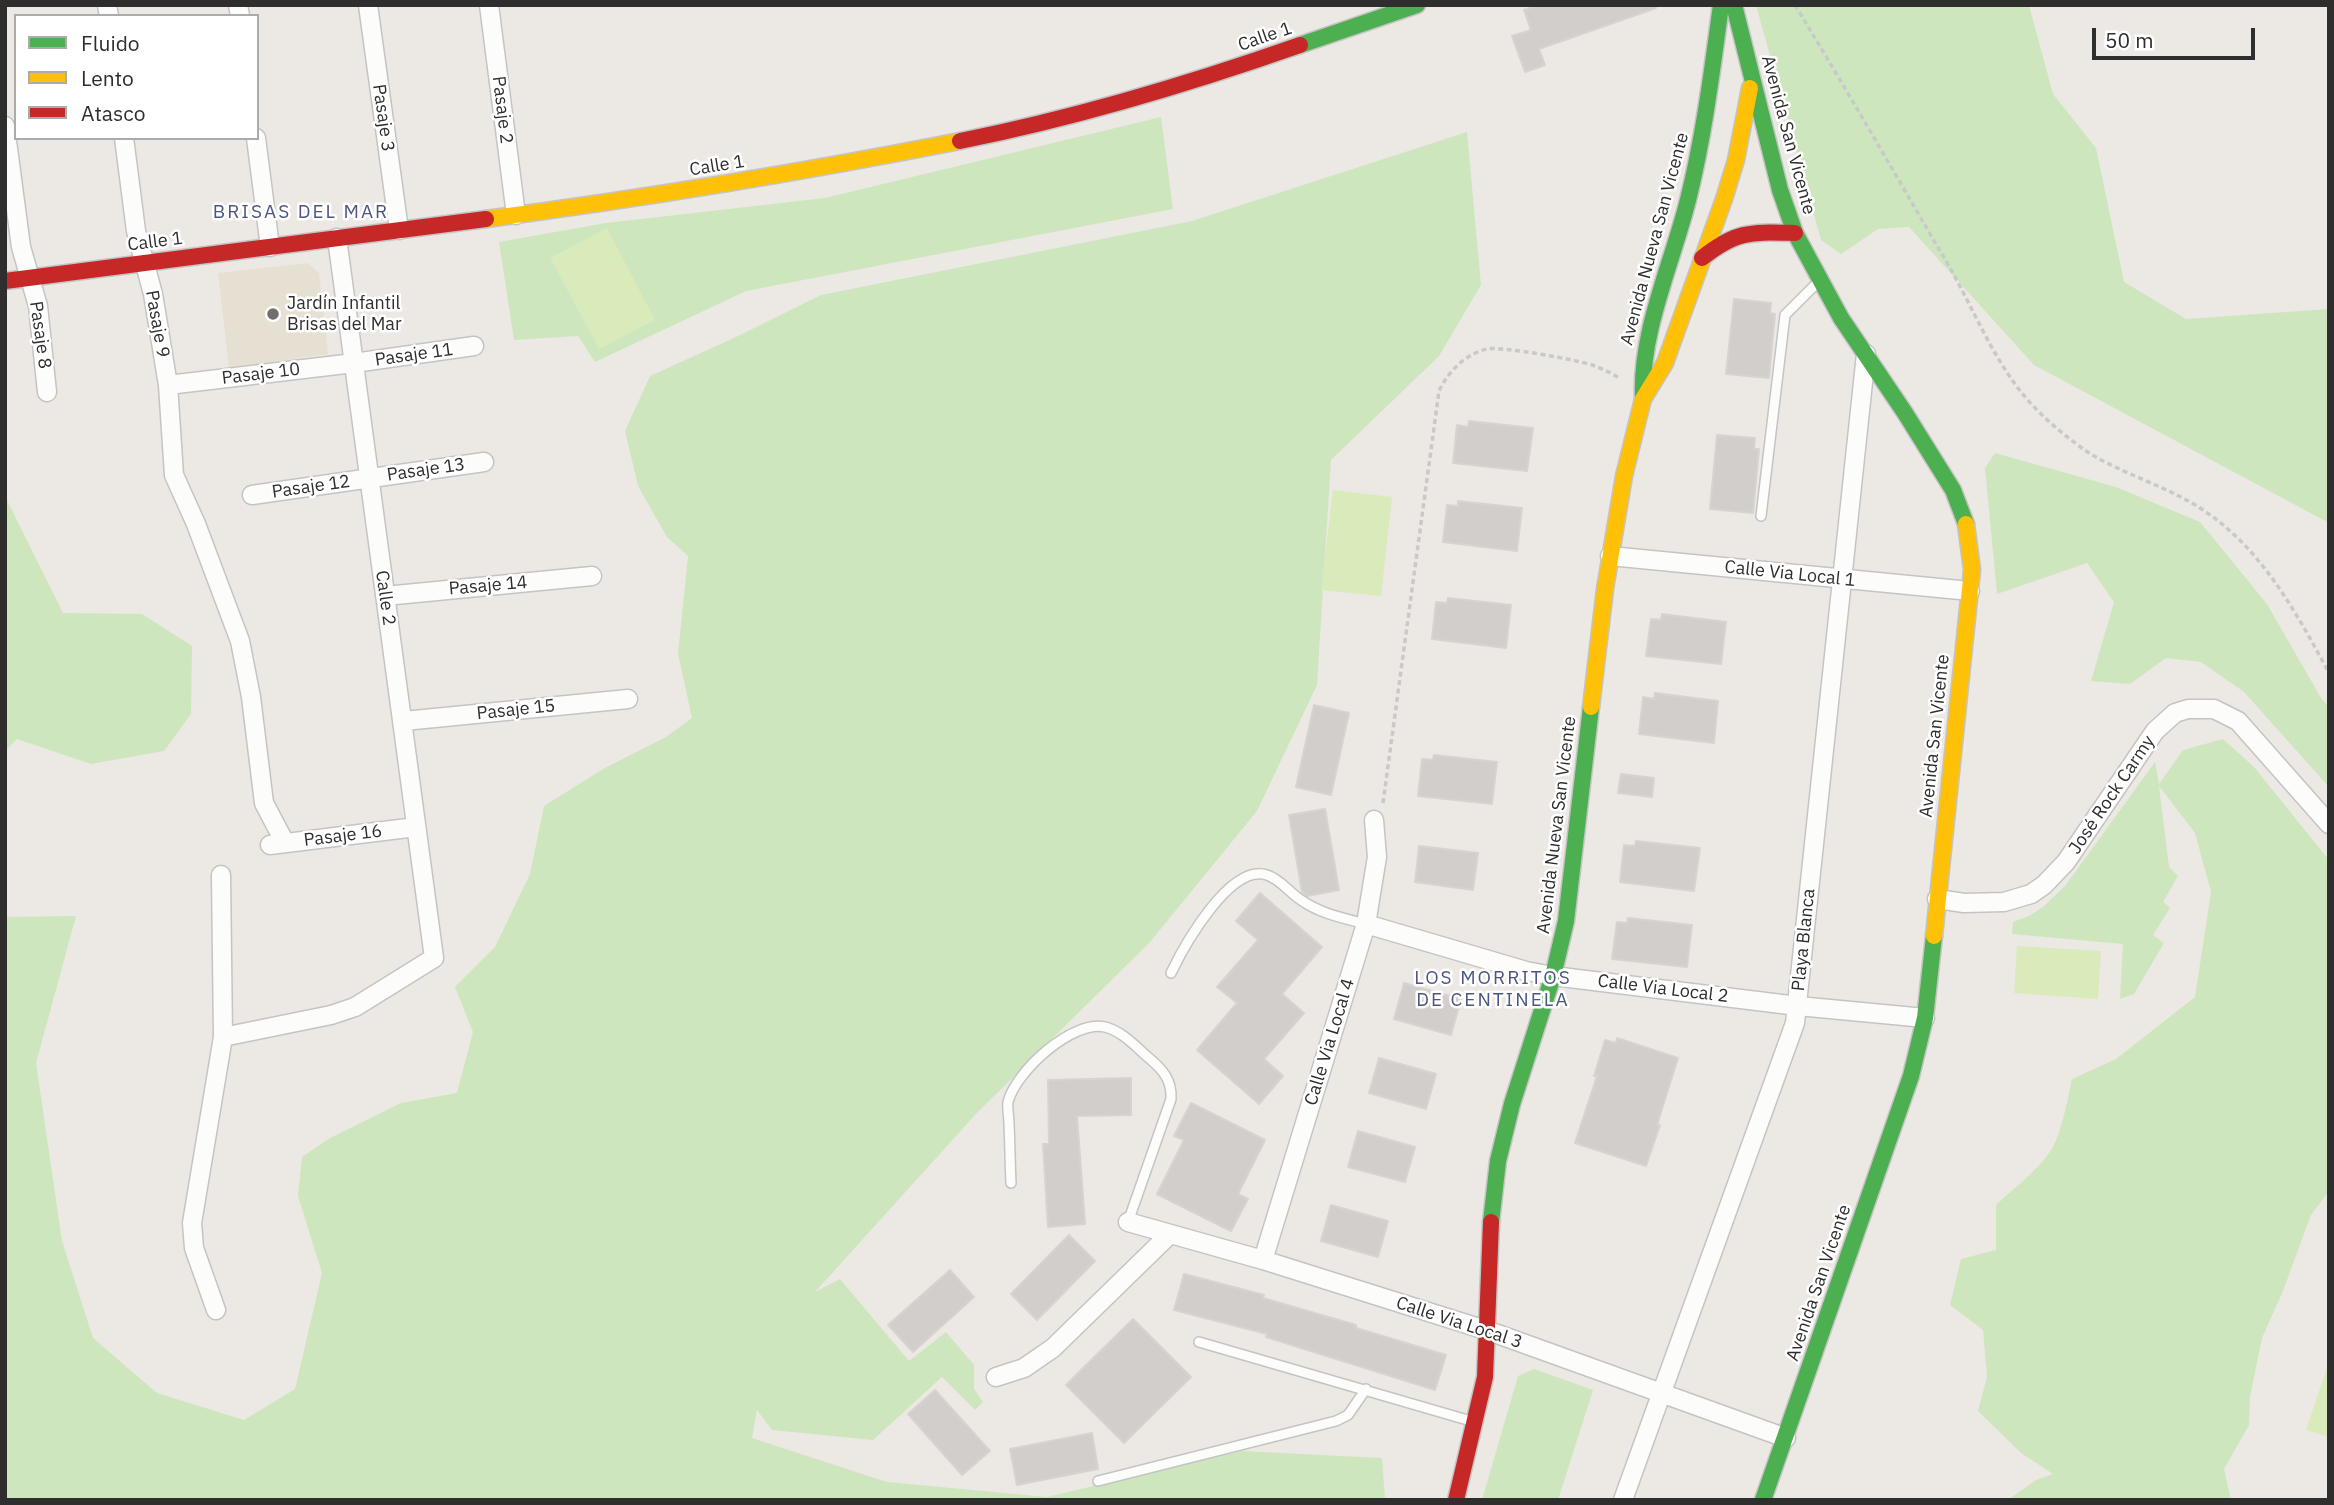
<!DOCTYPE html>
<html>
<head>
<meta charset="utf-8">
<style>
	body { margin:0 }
	#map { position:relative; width:2334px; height:1505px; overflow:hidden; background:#ece8e4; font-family:"IBM Plex Sans",sans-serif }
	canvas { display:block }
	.frame { position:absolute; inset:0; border:7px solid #2e2e2e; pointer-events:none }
	.legend { position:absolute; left:14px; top:14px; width:245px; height:126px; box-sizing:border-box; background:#fff; border:2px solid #ababab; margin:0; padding:9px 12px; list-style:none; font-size:21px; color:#2e2e2e }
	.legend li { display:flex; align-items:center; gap:14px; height:35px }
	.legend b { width:35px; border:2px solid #ababab }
	.scale { position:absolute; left:2092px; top:28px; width:163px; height:32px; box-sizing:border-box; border:4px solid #2e2e2e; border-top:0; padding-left:9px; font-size:21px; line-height:24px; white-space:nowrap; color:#2e2e2e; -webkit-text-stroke:5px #fff; paint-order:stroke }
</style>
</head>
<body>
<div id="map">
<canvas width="2334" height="1505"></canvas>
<div class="frame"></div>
<ul class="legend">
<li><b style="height:9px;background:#4caf50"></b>Fluido</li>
<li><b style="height:9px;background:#ffc107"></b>Lento</li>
<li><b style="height:9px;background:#c62828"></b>Atasco</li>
</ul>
<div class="scale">50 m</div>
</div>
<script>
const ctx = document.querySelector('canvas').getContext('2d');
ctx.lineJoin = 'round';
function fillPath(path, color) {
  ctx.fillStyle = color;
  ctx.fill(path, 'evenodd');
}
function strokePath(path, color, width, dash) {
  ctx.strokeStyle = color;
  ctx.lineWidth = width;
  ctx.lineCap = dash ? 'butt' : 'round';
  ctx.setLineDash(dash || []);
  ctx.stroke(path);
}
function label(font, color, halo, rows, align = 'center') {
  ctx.font = font + ' "IBM Plex Sans",sans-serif';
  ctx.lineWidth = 5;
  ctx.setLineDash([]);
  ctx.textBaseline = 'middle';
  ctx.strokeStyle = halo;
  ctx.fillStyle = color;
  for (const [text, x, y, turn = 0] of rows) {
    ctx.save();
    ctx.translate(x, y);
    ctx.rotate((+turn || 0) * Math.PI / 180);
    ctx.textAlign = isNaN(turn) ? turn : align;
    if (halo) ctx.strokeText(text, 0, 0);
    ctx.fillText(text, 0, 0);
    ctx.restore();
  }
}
fillPath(new Path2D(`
	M 308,263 L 319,273 L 328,354 L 229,368 L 218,273 Z`), '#e6e0d3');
fillPath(new Path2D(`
	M 1756,5 L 2029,5 L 2053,94 L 2096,148 L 2124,282 L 2186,319 L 2329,309 L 2329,523 L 2034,365 L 1909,227 L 1878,229 L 1841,254 L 1821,240 Z
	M 1161,117 L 1173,209 L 746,291 L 595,362 L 578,336 L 514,340 L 499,242 L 606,223 L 825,198 Z
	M 1467,132 L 1481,285 L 1439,356 L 1331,460 L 1317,685 L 1257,811 L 1150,942 L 975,1115 L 815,1292 L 840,1279 L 909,1361 L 946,1332 L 974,1365 L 974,1389 L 983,1402 L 975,1410 L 942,1377 L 873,1440 L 772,1430 L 757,1410 L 752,1438 L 887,1482 L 1047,1497 L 1242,1451 L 1382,1458 L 1385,1500 L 5,1500 L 5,917 L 76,916 L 36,1063 L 62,1241 L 93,1338 L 157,1393 L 244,1420 L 295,1389 L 322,1273 L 298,1196 L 302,1157 L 330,1138 L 401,1103 L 457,1093 L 473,1032 L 455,987 L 495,947 L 530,874 L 544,806 L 603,769 L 666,737 L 692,718 L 678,654 L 688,556 L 667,537 L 638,486 L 625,431 L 650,376 L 734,338 L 821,295 L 1192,221 Z
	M 1995,453 L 2116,487 L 2200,522 L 2267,604 L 2321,698 L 2329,707 L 2329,787 L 2244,692 L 2201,662 L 2166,658 L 2130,684 L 2091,681 L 2114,602 L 2087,563 L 1997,594 L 1985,468 Z
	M 5,496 L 63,613 L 142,614 L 192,646 L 191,714 L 164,751 L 91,764 L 17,739 L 5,751 Z
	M 2223,739 L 2254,767 L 2329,860 L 2329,1191 L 2311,1215 L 2283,1291 L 2262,1338 L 2250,1397 L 2249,1425 L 2224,1469 L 2231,1500 L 2008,1500 L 2036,1480 L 2053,1474 L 2021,1453 L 1978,1411 L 1987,1377 L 1983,1330 L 1950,1305 L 1961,1259 L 1996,1250 L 1996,1205 C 2014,1188 2036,1172 2050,1152 C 2061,1136 2068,1098 2072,1079 L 2116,1059 L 2195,997 L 2211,892 L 2195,833 L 2159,786 L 2169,867 L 2178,876 L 2163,902 L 2170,908 L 2153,935 L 2164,943 L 2134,994 L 2120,999 L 2123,944 L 2012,934 L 2013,922 L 2029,916 L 2043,907 L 2065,886 L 2155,762 L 2159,784 L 2183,750 Z
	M 1534,1369 L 1593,1390 L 1558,1500 L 1482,1500 L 1518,1376 Z`), '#cee6be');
fillPath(new Path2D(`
	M 607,228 L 655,320 L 599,349 L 550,258 Z
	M 1333,490 L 1392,497 L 1381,596 L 1321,590 Z
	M 2017,946 L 2101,951 L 2098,999 L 2014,993 Z
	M 2329,1362 L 2329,1437 L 2306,1430 Z`), '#d9eabb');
const building = new Path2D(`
	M 1538,5 L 1656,5 L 1656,8 L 1539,49 L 1545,65 L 1525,72 L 1512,36 L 1531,30 L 1524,10 Z
	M 1734,299 L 1771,303 L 1770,313 L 1775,314 L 1769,378 L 1726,374 Z
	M 1469,421 L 1533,428 L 1527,471 L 1453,463 L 1457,425 L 1468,427 Z
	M 1717,435 L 1755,438 L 1754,449 L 1759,449 L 1753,513 L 1710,509 Z
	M 1458,501 L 1522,508 L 1517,551 L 1443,542 L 1447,505 L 1458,506 Z
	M 1448,598 L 1511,605 L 1506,648 L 1432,639 L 1436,602 L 1447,603 Z
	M 1662,614 L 1726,622 L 1721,664 L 1646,656 L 1651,619 L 1661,620 Z
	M 1655,693 L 1718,701 L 1714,743 L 1639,734 L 1643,697 L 1654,699 Z
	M 1314,705 L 1349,713 L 1331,795 L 1296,787 Z
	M 1434,755 L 1497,762 L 1492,804 L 1418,796 L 1422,759 L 1433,760 Z
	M 1621,774 L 1654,778 L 1652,797 L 1618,793 Z
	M 1325,809 L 1339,890 L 1307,896 L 1302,892 L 1289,815 Z
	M 1636,841 L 1700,848 L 1694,891 L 1620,882 L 1624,845 L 1635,846 Z
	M 1419,846 L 1478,853 L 1473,890 L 1415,882 Z
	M 1260,893 L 1322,947 L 1282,994 L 1304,1013 L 1264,1059 L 1283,1076 L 1259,1104 L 1197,1050 L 1237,1003 L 1217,987 L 1258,940 L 1236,921 Z
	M 1628,918 L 1692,925 L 1687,967 L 1612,959 L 1617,922 L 1627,923 Z
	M 1404,983 L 1461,999 L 1451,1035 L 1394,1019 Z
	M 1617,1038 L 1678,1058 L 1657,1125 L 1660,1125 L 1646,1166 L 1575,1143 L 1597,1076 L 1594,1076 L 1605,1040 L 1616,1043 Z
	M 1379,1058 L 1436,1074 L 1426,1109 L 1369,1093 Z
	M 1131,1078 L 1131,1115 L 1077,1116 L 1085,1224 L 1048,1227 L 1043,1144 L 1049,1144 L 1048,1080 Z
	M 1191,1103 L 1265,1140 L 1238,1194 L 1248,1199 L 1231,1231 L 1157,1194 L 1184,1140 L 1174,1136 Z
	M 1358,1131 L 1415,1147 L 1405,1182 L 1348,1167 Z
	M 1331,1205 L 1388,1221 L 1378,1257 L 1321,1241 Z
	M 1069,1235 L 1095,1261 L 1037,1320 L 1011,1294 Z
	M 950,1270 L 974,1297 L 913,1352 L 888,1325 Z
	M 1184,1274 L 1264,1295 L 1263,1298 L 1356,1325 L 1356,1328 L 1446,1355 L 1435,1390 L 1266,1337 L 1267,1334 L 1174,1310 Z
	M 1133,1319 L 1191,1377 L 1124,1443 L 1066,1385 Z
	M 935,1390 L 990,1451 L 962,1475 L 908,1414 Z
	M 1092,1433 L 1098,1469 L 1017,1485 L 1010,1449 Z`);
fillPath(building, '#d1cecb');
strokePath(building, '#d7d4d0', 2);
const lane = new Path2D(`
	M 1761,516 L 1785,315 L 1819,281
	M 1171,973 C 1184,946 1230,863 1267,875 C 1280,879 1290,893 1301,900 C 1321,914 1343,918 1366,924
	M 1011,1183 C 1010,1164 1010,1144 1009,1124 C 1009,1117 1007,1108 1008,1102 C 1016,1071 1072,1020 1105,1027 C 1122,1031 1136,1047 1149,1058 C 1163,1070 1172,1080 1171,1099 L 1128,1222
	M 1199,1342 L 1471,1421
	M 1098,1481 L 1336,1421 L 1348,1415 L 1366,1389`);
const street = new Path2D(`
	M 107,5 L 109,16
	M 238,5 L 240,16
	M 368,5 L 399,230
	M 489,5 L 516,215
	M 5,126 L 21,247 L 38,306 L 47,392
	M 124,138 L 136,231 L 153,294 L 168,385 L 174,475 L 196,524 L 240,641 L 251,697 L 264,803 L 285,843
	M 256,138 L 270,247
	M 168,385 L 354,363 L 474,346
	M 252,495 L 484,462
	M 1610,556 L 1970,591
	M 385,596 L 592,576
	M 404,721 L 628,699
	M 270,845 L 416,827
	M 221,875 L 223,1037
	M 1937,899 L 1964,903 L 2004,902 L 2031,894 L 2044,885 L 2066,862 L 2155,731 L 2175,713 L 2188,709 L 2214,709 L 2238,721 L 2329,824
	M 1366,924 L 1526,971 L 1553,976 L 1798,1006 L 1925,1018
	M 1128,1222 L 1263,1260 L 1489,1331 L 1786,1438
	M 1263,1260 L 1366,924 L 1377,857 L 1374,820
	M 216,1310 L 194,1248 L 192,1223 L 223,1037 L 331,1015 L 355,1007 L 434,958 L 337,238
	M 996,1377 L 1024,1368 L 1053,1348 L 1170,1234
	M 1623,1500 L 1795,1023 L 1866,354`);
const fast = new Path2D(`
	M 1734,5 L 1780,190 L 1795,233 L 1841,318 L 1905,413 L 1953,490 L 1966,524
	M 1300,45 L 1417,5
	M 1643,398 C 1640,332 1672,264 1688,200 C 1704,136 1712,71 1721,5
	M 1491,1222 L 1498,1161 L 1512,1104 L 1553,976 L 1566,921 L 1591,707
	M 1763,1500 L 1911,1076 L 1925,1018 L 1934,936`);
const slow = new Path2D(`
	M 486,219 C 645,198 803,172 960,141
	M 1591,707 L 1605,589 L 1624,476 L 1643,399 L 1665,363 L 1724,199 L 1736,160 L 1750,88
	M 1934,936 L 1972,570 L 1966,524`);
const jam = new Path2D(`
	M 960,141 C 1075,118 1189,84 1300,45
	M 1702,258 C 1737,230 1752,232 1795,233
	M 5,281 L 486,219
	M 1456,1500 L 1485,1377 L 1491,1222`);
strokePath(lane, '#c5c4c5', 12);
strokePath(street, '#c5c4c5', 21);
strokePath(fast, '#c5c4c5', 19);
strokePath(slow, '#c5c4c5', 19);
strokePath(jam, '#c5c4c5', 19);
strokePath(new Path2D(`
	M 1795,5 C 1847,90 1896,176 1946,261 C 1973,307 1992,358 2026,398 C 2043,418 2065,436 2086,451 C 2122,474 2164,485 2200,508 C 2261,547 2296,612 2329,673
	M 1383,803 L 1439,391 C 1448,372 1465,354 1487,349 C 1501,346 1579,360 1595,366 C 1603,369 1611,373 1619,378`), '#c9c9c8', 3.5, [5, 3.5]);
strokePath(lane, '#fcfcfb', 9);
strokePath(street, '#fcfcfb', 18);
strokePath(fast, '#4caf50', 16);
strokePath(slow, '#ffc107', 16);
strokePath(jam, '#c62828', 16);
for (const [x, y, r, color] of [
	[273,314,7,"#706f6e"]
]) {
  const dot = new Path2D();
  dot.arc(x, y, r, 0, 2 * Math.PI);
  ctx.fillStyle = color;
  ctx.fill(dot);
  strokePath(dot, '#fff', 2.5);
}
label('18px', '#2e2e2e', '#fff', [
	["Calle 1",1265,37,-19],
	["Pasaje 2",502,110,83],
	["Pasaje 3",383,118,82],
	["Avenida San Vicente",1788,135,75],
	["Calle 1",717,166,-9],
	["Avenida Nueva San Vicente",1655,239,-75],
	["Calle 1",155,242,-7],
	["Pasaje 9",157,324,80],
	["Pasaje 8",40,335,82],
	["Pasaje 11",414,355,-8],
	["Pasaje 10",261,374,-7],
	["Pasaje 13",426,470,-8],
	["Pasaje 12",311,487,-8],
	["Calle Via Local 1",1790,574,6],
	["Pasaje 14",488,586,-5],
	["Calle 2",385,598,82],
	["Pasaje 15",516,710,-6],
	["Avenida San Vicente",1935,736,-84],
	["José Rock Carmy",2112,795,-56],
	["Avenida Nueva San Vicente",1557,825,-83],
	["Pasaje 16",343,836,-7],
	["Playa Blanca",1804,940,-84],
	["Calle Via Local 2",1663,989,7],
	["Calle Via Local 4",1330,1042,-73],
	["Avenida San Vicente",1819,1283,-71],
	["Calle Via Local 3",1459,1323,18]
]);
label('18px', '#2e2e2e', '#fff', [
	["Jardín Infantil",287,304],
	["Brisas del Mar",287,325]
], 'left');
ctx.letterSpacing = '2px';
label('19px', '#4d5680', '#fff', [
	["BRISAS DEL MAR",301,213],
	["LOS MORRITOS",1493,979],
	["DE CENTINELA",1493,1001]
]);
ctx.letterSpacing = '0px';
</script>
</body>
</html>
